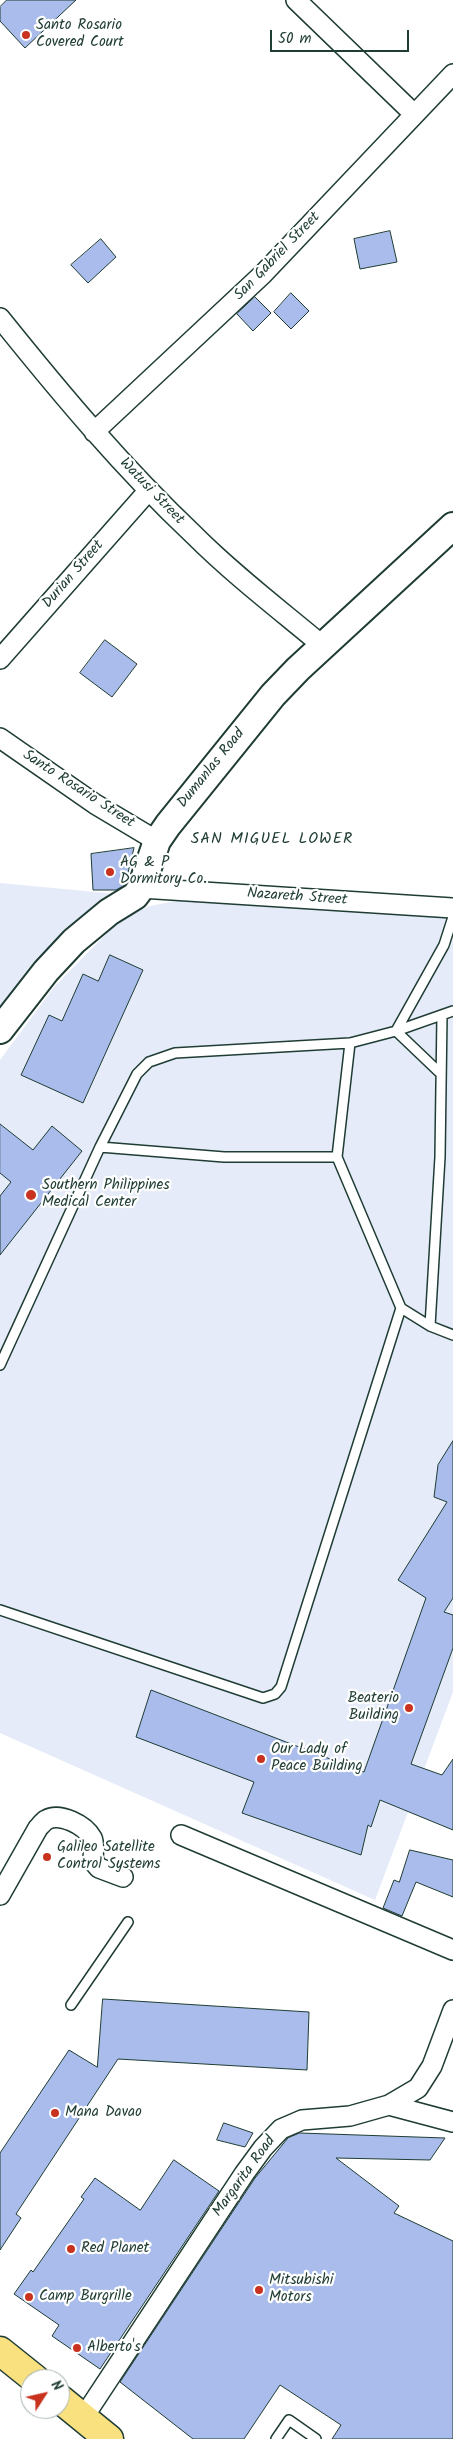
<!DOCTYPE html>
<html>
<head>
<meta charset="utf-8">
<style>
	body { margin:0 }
	#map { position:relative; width:453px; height:2439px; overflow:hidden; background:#fff; font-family:Kalam,sans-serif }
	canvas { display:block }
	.north { position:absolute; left:20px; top:2369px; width:50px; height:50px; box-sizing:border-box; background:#fff; border:1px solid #a5b1ae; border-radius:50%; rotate:55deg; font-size:14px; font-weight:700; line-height:20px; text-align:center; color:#1f3d34 }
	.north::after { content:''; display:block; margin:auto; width:18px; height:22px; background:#c8321e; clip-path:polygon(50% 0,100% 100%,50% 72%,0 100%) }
	.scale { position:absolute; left:270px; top:30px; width:139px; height:22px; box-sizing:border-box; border:2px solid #1f3d34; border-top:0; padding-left:6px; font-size:15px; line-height:18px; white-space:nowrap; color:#1f3d34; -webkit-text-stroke:4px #fff; paint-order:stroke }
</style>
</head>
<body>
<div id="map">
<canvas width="453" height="2439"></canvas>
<div class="north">N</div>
<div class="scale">50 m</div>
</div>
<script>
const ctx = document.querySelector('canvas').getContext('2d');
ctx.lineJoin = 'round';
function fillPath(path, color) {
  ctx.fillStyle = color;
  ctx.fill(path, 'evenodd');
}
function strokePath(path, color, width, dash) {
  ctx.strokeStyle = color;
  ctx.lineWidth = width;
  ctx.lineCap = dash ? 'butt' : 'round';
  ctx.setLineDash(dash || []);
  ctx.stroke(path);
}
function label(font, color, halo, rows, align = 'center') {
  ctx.font = font + ' Kalam,sans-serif';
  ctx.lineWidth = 4.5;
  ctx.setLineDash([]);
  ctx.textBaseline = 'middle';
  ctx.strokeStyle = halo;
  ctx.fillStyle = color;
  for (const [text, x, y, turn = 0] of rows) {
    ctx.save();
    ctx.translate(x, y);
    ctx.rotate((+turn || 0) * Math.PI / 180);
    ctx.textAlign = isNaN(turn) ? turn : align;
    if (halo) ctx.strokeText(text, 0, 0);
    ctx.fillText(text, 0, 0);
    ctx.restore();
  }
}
fillPath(new Path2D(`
	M 0,883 L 117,894 L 0,1013 Z
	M 199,899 L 453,917 L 453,1692 L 375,1900 L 0,1733 L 0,1060 L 54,987 L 111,929 L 128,916 L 150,906 L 175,901 Z`), '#e5ebf9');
const building = new Path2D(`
	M 7,0 L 76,0 L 25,48 L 0,21 L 0,7 Z
	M 390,231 L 397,262 L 360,269 L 354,239 Z
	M 101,239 L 116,257 L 88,283 L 71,265 Z
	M 291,293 L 309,311 L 291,329 L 274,312 Z
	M 255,297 L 271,313 L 253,331 L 237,314 Z
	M 105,640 L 137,664 L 112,697 L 80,673 Z
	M 134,848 L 125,885 L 116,890 L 93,890 L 91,854 Z
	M 110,955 L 143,970 L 83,1103 L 21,1075 L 49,1015 L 62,1021 L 83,974 L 98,981 Z
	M 0,1124 L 33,1150 L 52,1126 L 82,1151 L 0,1255 L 0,1196 L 11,1182 L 0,1173 Z
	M 453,1441 L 453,1598 L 444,1612 L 453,1615 L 453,1648 L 411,1764 L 442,1775 L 453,1759 L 453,1830 L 380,1800 L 371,1827 L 368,1825 L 361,1855 L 242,1813 L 254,1782 L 136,1737 L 151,1690 L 364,1772 L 426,1598 L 398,1580 L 447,1502 L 434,1497 L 438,1465 Z
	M 410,1850 L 453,1860 L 453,1897 L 416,1882 L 402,1916 L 383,1908 L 394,1880 L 399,1882 Z
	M 103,1999 L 309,2012 L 307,2070 L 118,2059 L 16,2214 L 21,2218 L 0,2250 L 0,2153 L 69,2050 L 97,2067 Z
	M 224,2123 L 253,2133 L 245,2147 L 217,2140 Z
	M 300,2133 L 445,2138 L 430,2160 L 336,2158 L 399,2206 L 394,2213 L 453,2241 L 453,2439 L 332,2439 L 341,2425 L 280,2385 L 244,2439 L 193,2439 L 120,2382 L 255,2178 L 288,2138 Z
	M 174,2160 L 219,2191 L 100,2369 L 52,2336 L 59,2325 L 14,2294 L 31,2270 L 33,2272 L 84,2199 L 81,2197 L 95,2178 L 140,2210 Z`);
fillPath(building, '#a9bceb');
strokePath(building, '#1f3d34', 1);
const service = new Path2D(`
	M 350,1043 L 337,1157 L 401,1308 L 430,1326 L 453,1335
	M 439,1072 L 396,1031 L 444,945 L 453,917
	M 100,1147 L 224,1157 L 337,1157
	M 430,1326 L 440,1157 L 442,1015
	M 0,1365 L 100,1147 L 137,1074 L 149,1062 L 175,1053 L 350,1043 L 396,1031 L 453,1011
	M 0,1610 L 263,1698 L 275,1694 L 281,1687 L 401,1308
	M 71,2005 L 128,1922
	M 276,2439 L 289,2420 L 316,2439`);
const minor = new Path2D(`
	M 296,0 L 414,114
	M 0,318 C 61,394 123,468 194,535 C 234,575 280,610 323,646
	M 94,432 L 263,274 L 453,74
	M 0,659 L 149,490
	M 0,738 L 95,804 L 157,841
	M 141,888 L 453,908
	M 181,1835 L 453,1950
	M 0,1895 L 38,1828 C 40,1826 43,1822 46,1820 C 60,1812 85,1825 92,1838 C 95,1844 93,1854 93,1861 L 99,1868 L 123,1877
	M 389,2105 L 453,2122
	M 83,2418 L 244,2174 L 263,2148 L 281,2129 L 302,2120 L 350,2116 L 389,2105 L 418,2088 L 432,2066 L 453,2010`);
const secondary = new Path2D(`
	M 0,1030 L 46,971 L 74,941 L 109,912 L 135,896 L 141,888 L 157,841 L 168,825 L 273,695 L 298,669 L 453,526`);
const primary = new Path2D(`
	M 0,2351 L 35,2379
	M 60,2399 L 109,2439`);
strokePath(service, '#1f3d34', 12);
strokePath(minor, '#1f3d34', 22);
strokePath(secondary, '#1f3d34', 30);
strokePath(primary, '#1f3d34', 31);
strokePath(service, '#fff', 9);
strokePath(minor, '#fff', 19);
strokePath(secondary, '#fff', 26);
strokePath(primary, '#fae180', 28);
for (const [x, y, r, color] of [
	[26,35,5,"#c8321e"],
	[110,872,5,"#c8321e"],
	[31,1195,6,"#c8321e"],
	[409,1708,5,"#c8321e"],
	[261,1759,5,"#c8321e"],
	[47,1857,5,"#c8321e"],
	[55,2113,5,"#c8321e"],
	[71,2249,5,"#c8321e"],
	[259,2290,5,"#c8321e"],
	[29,2297,5,"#c8321e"],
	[77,2348,5,"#c8321e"]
]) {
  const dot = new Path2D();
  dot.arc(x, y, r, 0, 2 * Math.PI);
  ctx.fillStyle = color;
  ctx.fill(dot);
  strokePath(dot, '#fff', 2);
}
label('15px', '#1f3d34', '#fff', [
	["Santo Rosario",36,26],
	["Covered Court",36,43],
	["AG & P",120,863],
	["Dormitory Co.",120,880],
	["Southern Philippines",42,1186],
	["Medical Center",42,1203],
	["Beaterio",399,1699,"right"],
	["Building",399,1716,"right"],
	["Our Lady of",271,1750],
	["Peace Building",271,1767],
	["Galileo Satellite",57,1848],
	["Control Systems",57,1865],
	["Mana Davao",65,2113],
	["Red Planet",81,2249],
	["Mitsubishi",269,2281],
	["Motors",269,2298],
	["Camp Burgrille",39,2297],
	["Alberto's",87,2348]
], 'left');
label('15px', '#1f3d34', '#fff', [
	["San Gabriel Street",278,257,-46],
	["Watusi Street",151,492,46],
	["Durian Street",74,575,-49],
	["Dumanlas Road",212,769,-51],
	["Santo Rosario Street",78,790,33],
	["Nazareth Street",297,898,4],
	["Margarita Road",245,2177,-54]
]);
ctx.letterSpacing = '1px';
label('16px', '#1f3d34', '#fff', [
	["SAN MIGUEL LOWER",272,840]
]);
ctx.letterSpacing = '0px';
</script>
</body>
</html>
